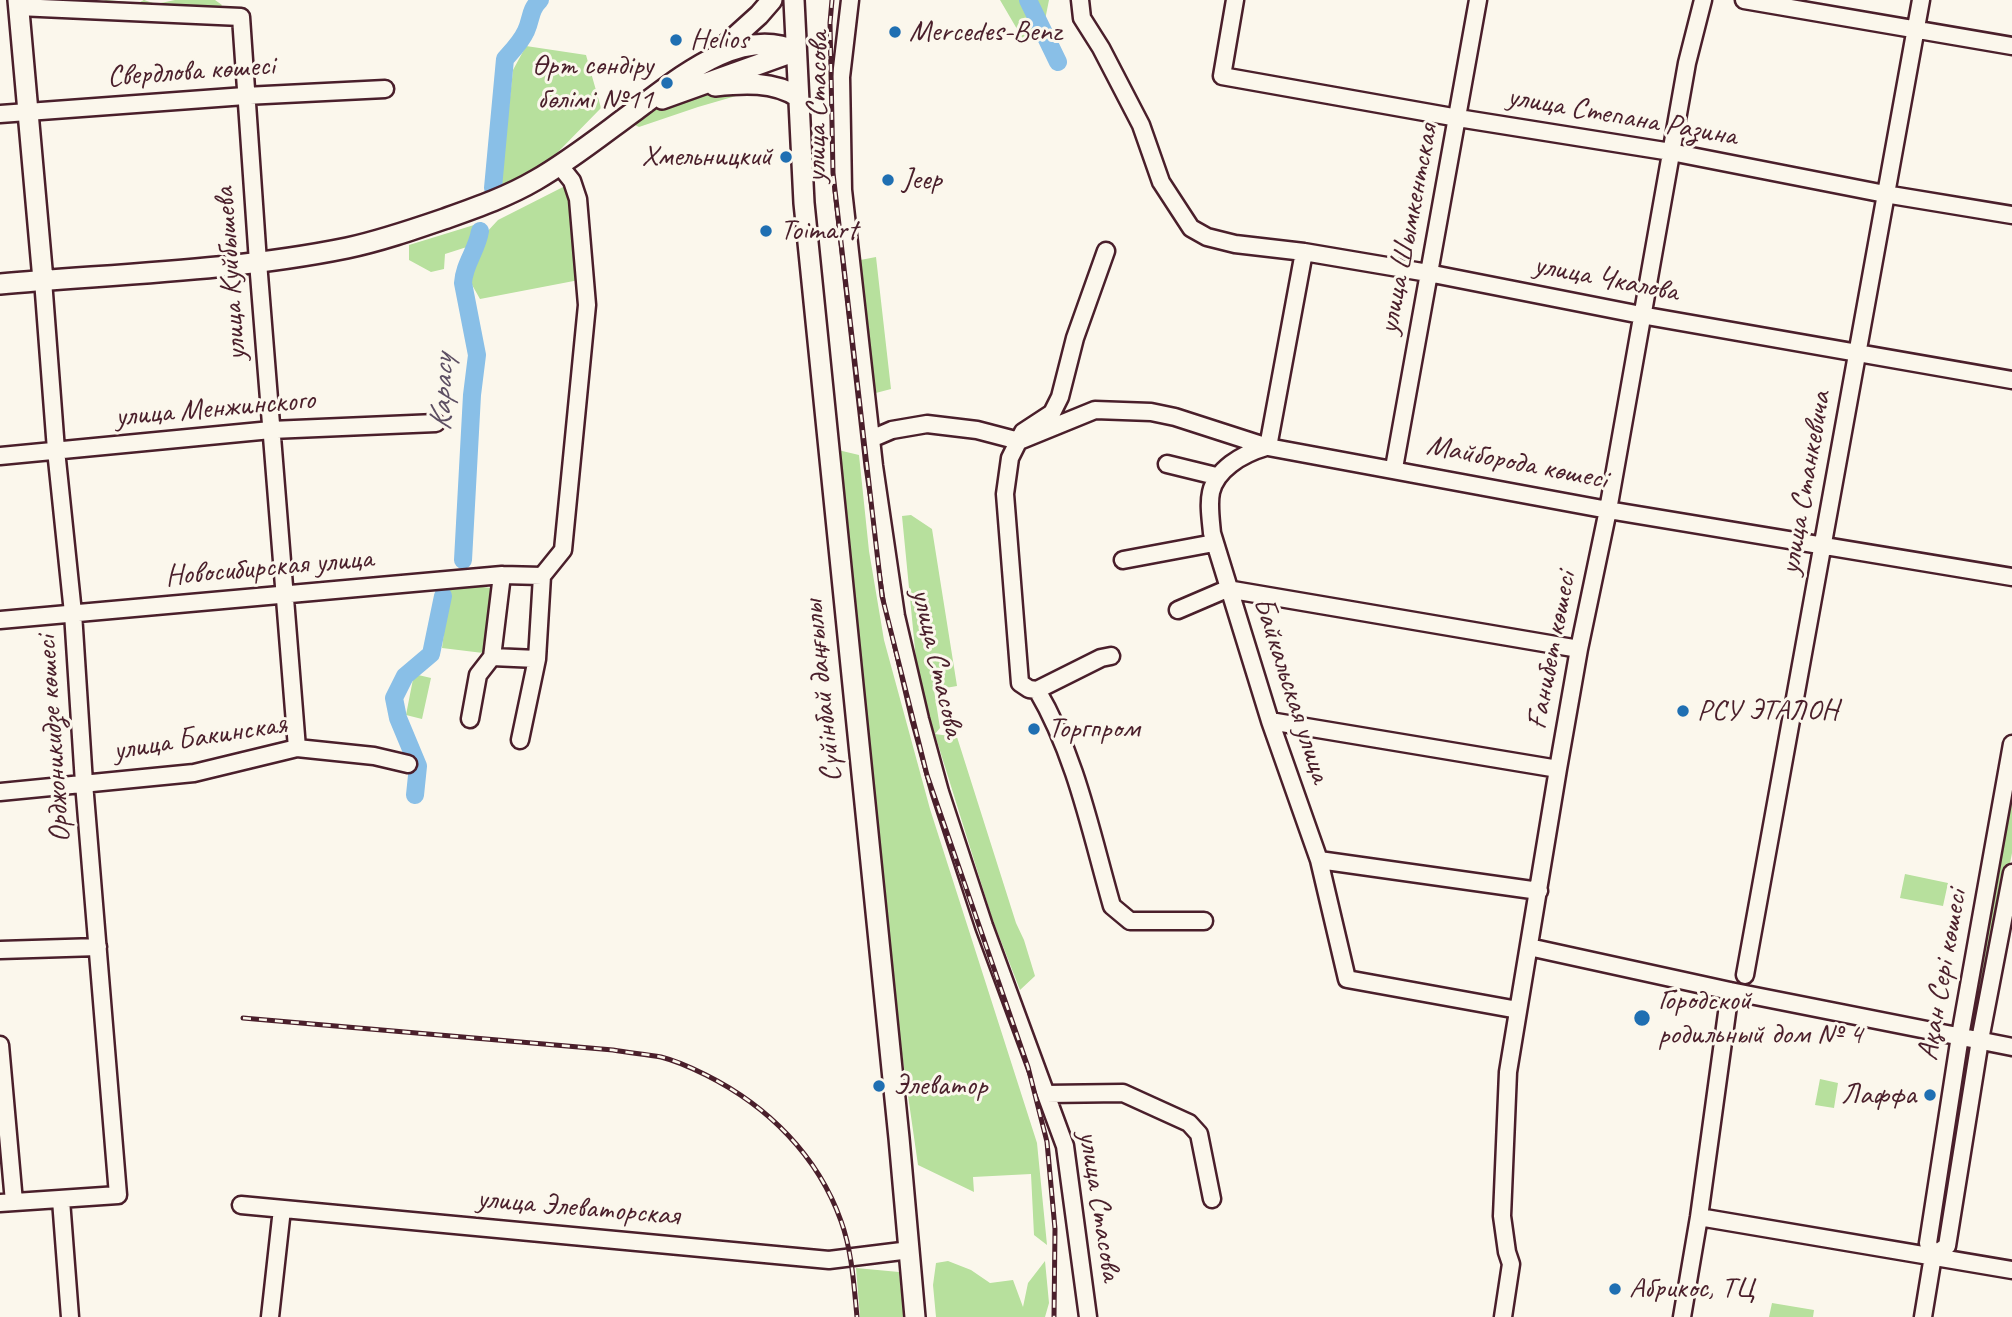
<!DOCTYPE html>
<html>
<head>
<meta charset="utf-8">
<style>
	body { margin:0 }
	canvas { display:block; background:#fbf7ec }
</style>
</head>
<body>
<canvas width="2012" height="1317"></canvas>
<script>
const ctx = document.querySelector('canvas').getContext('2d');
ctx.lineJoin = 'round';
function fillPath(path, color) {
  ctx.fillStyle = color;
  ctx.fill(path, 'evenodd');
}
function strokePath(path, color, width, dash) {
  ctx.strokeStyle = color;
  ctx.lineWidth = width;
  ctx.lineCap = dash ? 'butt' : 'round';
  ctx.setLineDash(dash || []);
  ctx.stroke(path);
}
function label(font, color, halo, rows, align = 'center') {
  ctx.font = font + ' Caveat,sans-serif';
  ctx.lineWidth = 6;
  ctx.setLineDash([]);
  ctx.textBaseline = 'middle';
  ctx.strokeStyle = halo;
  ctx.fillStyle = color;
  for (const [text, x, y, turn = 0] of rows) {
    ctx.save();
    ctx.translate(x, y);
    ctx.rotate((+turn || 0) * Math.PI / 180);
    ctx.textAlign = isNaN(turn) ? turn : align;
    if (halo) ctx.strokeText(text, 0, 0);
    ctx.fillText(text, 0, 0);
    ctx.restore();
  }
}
fillPath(new Path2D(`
	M 106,0 L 138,3 L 144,0 L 156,4 L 175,0 L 215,0 L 222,5 L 218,10 L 98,3 Z
	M 1000,0 L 1049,0 L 1044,25 L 1045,40 L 1029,37 L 1024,41 Z
	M 526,46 L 586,55 L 601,108 L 559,151 L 530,175 L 500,188 L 513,70 Z
	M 713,89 L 760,89 L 698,107 L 639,127 L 631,123 L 680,97 Z
	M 565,186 L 576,228 L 579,280 L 480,299 L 467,276 L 485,234 L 498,220 Z
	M 474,225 L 470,246 L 445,254 L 444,269 L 431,272 L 409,260 L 409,245 Z
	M 876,257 L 891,389 L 872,394 L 855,261 Z
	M 838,450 L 859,455 L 869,551 L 884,640 L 930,809 L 1037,1143 L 1047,1245 L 1034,1235 L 1031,1174 L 973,1177 L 974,1192 L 918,1165 L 898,1026 Z
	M 911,515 L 932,529 L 957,686 L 934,690 L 940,728 L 935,734 L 957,737 L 1016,923 L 1024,940 L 1035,976 L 1020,990 L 992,918 L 918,680 L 902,516 Z
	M 450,583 L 491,588 L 483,653 L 442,648 Z
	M 414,674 L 431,678 L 422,719 L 406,715 Z
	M 2012,773 L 2012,853 L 1977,1034 L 1965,1031 Z
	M 1905,874 L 1948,883 L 1943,906 L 1900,898 Z
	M 1963,1042 L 1975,1045 L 1942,1242 L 1934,1248 Z
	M 1820,1079 L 1838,1083 L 1834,1108 L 1815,1105 Z
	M 948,1261 L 971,1270 L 990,1283 L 1013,1280 L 1023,1307 L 1028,1283 L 1045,1261 L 1049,1303 L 1045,1317 L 936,1317 L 933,1285 L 936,1263 Z
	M 856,1268 L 899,1272 L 904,1317 L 860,1317 Z
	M 1772,1303 L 1814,1310 L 1813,1317 L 1769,1317 Z`), '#b7e09d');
strokePath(new Path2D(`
	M 1028,0 L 1058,62
	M 493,188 L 505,59 C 513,50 521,42 526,31 C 532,18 529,11 540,0
	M 463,560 L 472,395 L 477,355 L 463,283 C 464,264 477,250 480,231
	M 415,795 L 418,766 L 398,718 L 394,698 L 405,676 L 431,654 L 443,596`), '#89bfe7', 18);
const minor = new Path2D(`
	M 850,0 L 841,77 L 843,190 L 874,466 L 896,616 L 920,719 L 940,792 L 984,926 L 1065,1146 L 1088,1317
	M 1080,0 L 1082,18 L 1101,48 L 1141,125 L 1161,182 L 1191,228 L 1207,237 L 1235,244 L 1304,252 L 1428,273 L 1641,315 L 2012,380
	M 1235,0 L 1222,76 L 1458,118 L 1671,152 L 1885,194 L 2012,215
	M 1744,0 L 2012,46
	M 18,7 L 241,17 L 258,262 L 297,748
	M 0,114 L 245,96 L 385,89
	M 1106,251 L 1075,338 L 1060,397 L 1052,413 L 1023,432 L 1010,458 L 1005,494 L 1020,683 L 1029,689 L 1037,690 L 1101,658 L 1111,656
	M 871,439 L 892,430 L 927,424 L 977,430 L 1019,441 L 1095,410 L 1151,412 L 1175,417 L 1268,447 L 1608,510 L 2012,577
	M 1266,447 C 1252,451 1243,455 1231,464 C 1205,484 1209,502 1212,533 L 1270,721 L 1319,860 L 1347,979 L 1518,1010
	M 1268,447 L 1304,252
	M 0,456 L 271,430 L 436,423
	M 1167,464 L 1216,476
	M 1394,468 L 1478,0
	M 1123,560 L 1214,543
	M 502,575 L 492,657 L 537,659
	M 1178,610 L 1227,589 L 1579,649
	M 0,620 L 502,575 L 542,576
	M 1037,690 C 1076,756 1091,833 1112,906 L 1130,921 L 1204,921
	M 470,719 L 478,675 L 492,657
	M 1270,721 L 1558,769
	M 520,740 L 537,659 L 542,576 L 563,550 L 587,305 L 578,199 L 572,181 L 560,166
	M 0,792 L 194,773 L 297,748 L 374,756 L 408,764
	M 1319,860 L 1539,891
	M 1529,947 L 1730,991 L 2012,1047
	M 0,950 L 98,947
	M 1745,975 L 1921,0
	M 0,1045 L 14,1202
	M 1046,1094 L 1123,1093 L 1189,1123 L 1199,1134 L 1212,1199
	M 61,1200 L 70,1317
	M 0,1203 L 118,1195 L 84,783 L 73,613 L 56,450 L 43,280
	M 241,1205 L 829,1260 L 910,1250
	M 1699,1217 L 2012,1270
	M 1933,1256 L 1947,1246 L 1980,1040 L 2012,873
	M 270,1317 L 282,1209
	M 1503,1317 L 1511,1264 L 1507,1252 L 1502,1216 L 1508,1072 L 1558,769 L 1579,649 L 1608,510 L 1687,63 L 1703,0
	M 1682,1317 L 1699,1217 L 1730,991
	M 1923,1317 L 1933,1256 L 1928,1243 L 1960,1036 L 2012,744`);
const major = new Path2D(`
	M 18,0 L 43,280
	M 794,0 L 804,203 L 899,1138 L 915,1317
	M 718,52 L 759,15 L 772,0
	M 715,86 C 743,83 774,81 798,97
	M 662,99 L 796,51
	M 0,284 C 115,274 234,271 347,248 C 380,241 412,230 444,219 C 475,208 507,197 536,180 C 571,160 603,134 636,110 C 678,79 740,25 796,51`);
strokePath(minor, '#4a1f2b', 21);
strokePath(major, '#4a1f2b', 24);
strokePath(minor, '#fbf7ec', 16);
strokePath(major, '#fbf7ec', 19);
const rail = new Path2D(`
	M 832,0 L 830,23 L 833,173 L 882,596 L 927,775 L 1028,1067 L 1047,1142 L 1055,1229 L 1054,1317
	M 243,1018 L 613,1050 C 629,1053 646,1054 661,1057 C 677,1061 692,1068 706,1075 C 768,1106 818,1156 841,1221 C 852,1251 854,1286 857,1317`);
strokePath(rail, '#4a1f2b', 5);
strokePath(rail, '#fbf7ec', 2.5, [8]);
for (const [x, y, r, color] of [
	[895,32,7,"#1f6fb2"],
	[676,40,7,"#1f6fb2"],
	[667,83,7,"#1f6fb2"],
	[786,157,7,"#1f6fb2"],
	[888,180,7,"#1f6fb2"],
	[766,231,7,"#1f6fb2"],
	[1683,711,7,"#1f6fb2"],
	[1034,729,7,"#1f6fb2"],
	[1642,1018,9,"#1f6fb2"],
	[879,1086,7,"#1f6fb2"],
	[1930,1095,7,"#1f6fb2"],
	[1615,1289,7,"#1f6fb2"]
]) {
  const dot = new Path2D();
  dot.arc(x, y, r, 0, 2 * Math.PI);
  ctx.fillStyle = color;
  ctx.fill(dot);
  strokePath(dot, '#fbf7ec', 2.5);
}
label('30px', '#4a1f2b', '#fbf7ec', [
	["Mercedes-Benz",909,32],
	["Helios",690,40],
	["Өрт сөндіру",653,66,"right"],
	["бөлімі №11",653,100,"right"],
	["Хмельницкий",772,157,"right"],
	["Jeep",902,180],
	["Toimart",780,231],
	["РСУ ЭТАЛОН",1697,711],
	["Торгпром",1048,729],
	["Городской",1658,1001],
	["родильный дом № 4",1658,1035],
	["Элеватор",893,1086],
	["Лаффа",1916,1095,"right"],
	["Абрикос, ТЦ",1629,1289]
], 'left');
label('30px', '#4a1f2b', '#fbf7ec', [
	["Свердлова көшесі",191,72,-4],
	["улица Стасова",818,107,-89],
	["улица Степана Разина",1622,117,10],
	["улица Шымкентская",1409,229,-79],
	["улица Куйбышева",231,274,-94],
	["улица Чкалова",1606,279,11],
	["улица Менжинского",215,409,-5],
	["Майборода көшесі",1517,463,11],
	["улица Станкевича",1806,483,-80],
	["Новосибирская улица",269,568,-5],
	["Ғанибет көшесі",1552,651,-79],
	["улица Стасова",937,663,77],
	["Байкальская улица",1291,690,72],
	["Сүйінбай даңғылы",823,691,-96],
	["улица Бакинская",200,738,-9],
	["Орджоникидзе көшесі",54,739,-94],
	["Ақан Сері көшесі",1943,975,-80],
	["улица Стасова",1099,1206,81],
	["улица Элеваторская",578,1208,5]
]);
label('italic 32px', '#5d4f63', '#fbf7ec', [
	["Карасу",443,393,-88]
]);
</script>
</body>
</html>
